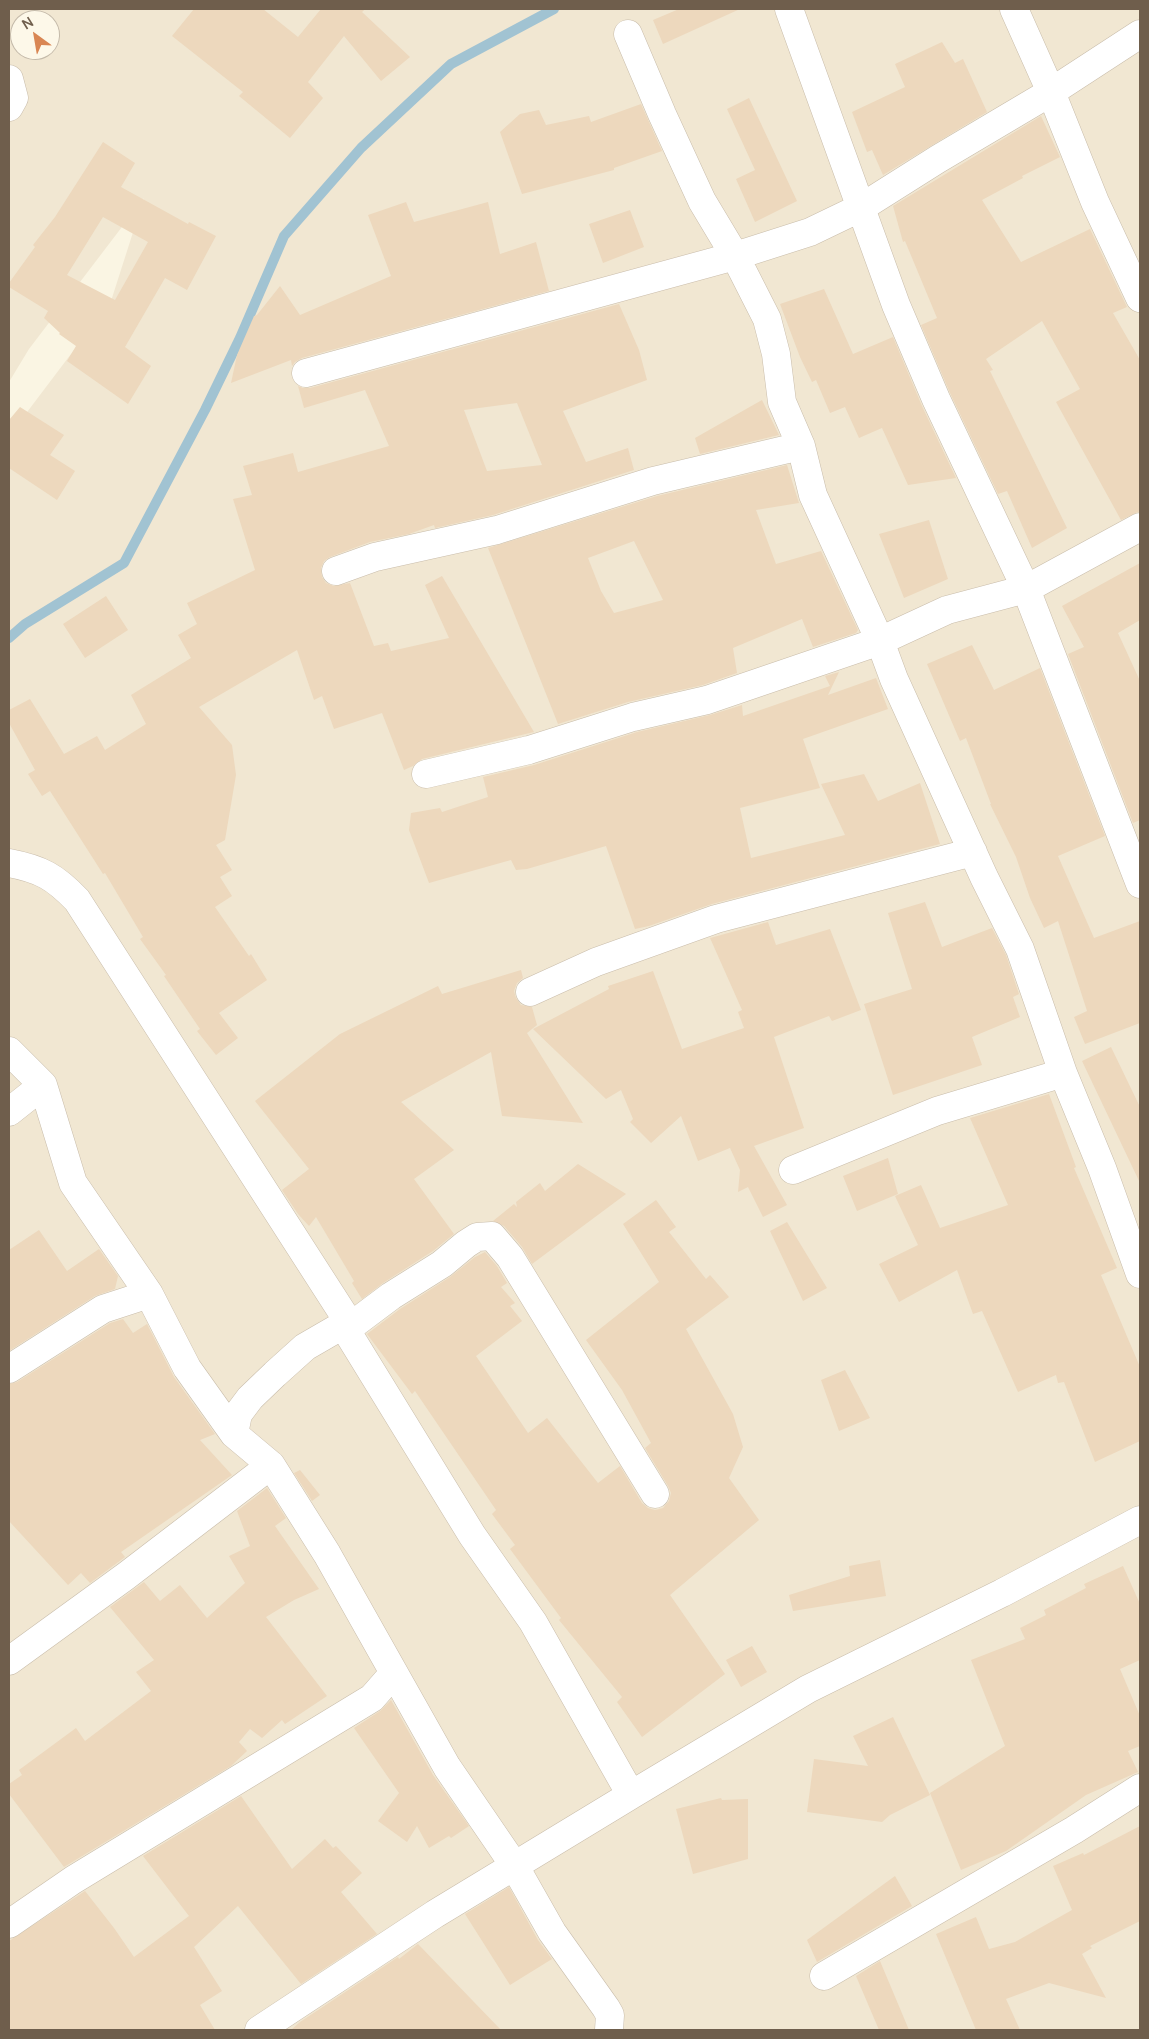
<!DOCTYPE html>
<html>
<head>
<meta charset="utf-8">
<style>
	body { margin:0 }
	#map { position:relative; width:1149px; height:2039px; overflow:hidden; background:#faf5e3; font-family:Manrope,sans-serif }
	canvas { display:block }
	.frame { position:absolute; inset:0; border:10px solid #6f5e4c; pointer-events:none }
	.north { position:absolute; left:10px; top:10px; width:50px; height:50px; box-sizing:border-box; background:#fdf8e9; border:1px solid #c4baaa; border-radius:50%; rotate:328deg; font-size:14px; font-weight:700; line-height:20px; text-align:center; color:#6f5e4c }
	.north::after { content:''; display:block; margin:auto; width:18px; height:22px; background:#d98653; clip-path:polygon(50% 0,100% 100%,50% 72%,0 100%) }
</style>
</head>
<body>
<div id="map">
<canvas width="1149" height="2039"></canvas>
<div class="frame"></div>
<div class="north">N</div>
</div>
<script>
const ctx = document.querySelector('canvas').getContext('2d');
ctx.lineJoin = 'round';
function fillPath(path, color) {
  ctx.fillStyle = color;
  ctx.fill(path, 'evenodd');
}
function strokePath(path, color, width, dash) {
  ctx.strokeStyle = color;
  ctx.lineWidth = width;
  ctx.lineCap = dash ? 'butt' : 'round';
  ctx.setLineDash(dash || []);
  ctx.stroke(path);
}
fillPath(new Path2D(`
	M 9,9 L 1140,9 L 1140,2030 L 9,2030 L 9,436 L 111,301 L 144,198 L 29,349 L 9,382 ZM 20,20 L 50,20 L 50,50 L 20,50 Z`), '#f1e7d2');
strokePath(new Path2D(`
	M 9,638 L 25,624 L 124,563 L 205,410 L 240,338 L 284,236 L 361,148 L 451,64 L 554,9`), '#a1c3d2', 10);
fillPath(new Path2D(`
	M 194,9 L 263,9 L 298,37 L 321,9 L 365,9 L 362,12 L 410,57 L 381,81 L 344,36 L 308,82 L 323,98 L 290,138 L 239,96 L 243,92 L 172,36 Z
	M 679,9 L 740,9 L 663,44 L 653,20 Z
	M 942,42 L 955,63 L 963,59 L 987,112 L 883,175 L 872,150 L 867,152 L 852,112 L 905,87 L 895,64 Z
	M 749,98 L 797,201 L 755,222 L 736,179 L 755,170 L 727,109 Z
	M 641,104 L 662,151 L 614,168 L 614,170 L 522,194 L 500,132 L 520,114 L 539,110 L 546,125 L 589,116 L 591,122 Z
	M 1041,116 L 1060,157 L 1022,176 L 1023,178 L 982,200 L 1021,262 L 1090,229 L 1127,307 L 1113,313 L 1140,360 L 1140,511 L 1121,520 L 1056,402 L 1080,389 L 1042,321 L 986,359 L 993,370 L 990,371 L 1067,528 L 1032,548 L 1007,491 L 998,494 L 950,393 L 921,325 L 937,318 L 905,241 L 903,242 L 893,206 Z
	M 103,142 L 135,163 L 121,187 L 188,224 L 189,222 L 216,236 L 187,290 L 165,278 L 125,347 L 151,366 L 128,404 L 67,361 L 76,346 L 59,334 L 60,333 L 44,318 L 48,311 L 9,287 L 9,283 L 35,247 L 33,245 L 55,217 ZM 103,217 L 148,242 L 115,300 L 67,275 Z
	M 406,202 L 414,222 L 488,202 L 500,254 L 536,242 L 549,291 L 302,358 L 295,362 L 292,366 L 291,360 L 231,383 L 237,355 L 254,316 L 257,315 L 280,286 L 300,315 L 391,276 L 368,215 Z
	M 630,210 L 644,247 L 603,263 L 589,224 Z
	M 824,289 L 853,354 L 893,337 L 922,406 L 956,478 L 908,485 L 882,428 L 859,438 L 845,407 L 830,413 L 816,380 L 812,382 L 800,357 L 780,304 Z
	M 619,304 L 639,350 L 647,380 L 563,411 L 586,462 L 628,448 L 634,470 L 493,515 L 435,528 L 434,525 L 409,534 L 370,542 L 330,557 L 324,561 L 321,568 L 322,577 L 326,583 L 334,586 L 350,583 L 374,646 L 388,643 L 391,651 L 449,638 L 425,585 L 442,576 L 534,732 L 422,759 L 413,766 L 404,770 L 382,713 L 334,729 L 322,696 L 314,700 L 297,650 L 199,707 L 232,745 L 236,775 L 225,840 L 216,845 L 232,870 L 220,877 L 232,896 L 215,907 L 249,956 L 251,954 L 267,980 L 219,1013 L 238,1038 L 216,1055 L 197,1031 L 200,1029 L 164,976 L 166,975 L 140,939 L 143,937 L 105,873 L 103,874 L 50,791 L 42,796 L 28,774 L 35,770 L 9,723 L 9,710 L 30,699 L 64,754 L 97,736 L 105,750 L 146,724 L 131,695 L 191,658 L 178,635 L 197,624 L 187,603 L 255,570 L 233,499 L 252,495 L 243,466 L 293,453 L 298,472 L 389,446 L 365,390 L 304,408 L 298,386 L 303,388 L 310,388 ZM 517,403 L 542,465 L 487,471 L 464,410 Z
	M 762,400 L 779,435 L 700,454 L 695,438 Z
	M 20,407 L 64,435 L 50,455 L 75,471 L 57,500 L 9,468 L 9,420 Z
	M 787,465 L 799,503 L 756,510 L 776,564 L 821,551 L 858,630 L 856,633 L 813,647 L 802,619 L 733,648 L 737,673 L 703,685 L 628,702 L 558,724 L 488,548 L 657,496 ZM 634,541 L 663,600 L 614,613 L 601,591 L 588,558 Z
	M 929,520 L 948,579 L 904,598 L 879,534 Z
	M 1140,563 L 1140,620 L 1118,633 L 1140,681 L 1140,820 L 1133,823 L 1068,654 L 1084,647 L 1062,606 Z
	M 106,596 L 128,630 L 85,658 L 63,624 Z
	M 972,645 L 994,690 L 1040,668 L 1105,836 L 1058,856 L 1094,938 L 1140,921 L 1140,1023 L 1085,1044 L 1074,1017 L 1087,1011 L 1058,921 L 1044,928 L 1030,898 L 1016,857 L 990,804 L 991,804 L 966,738 L 960,741 L 927,664 Z
	M 839,672 L 828,695 L 876,678 L 888,709 L 803,739 L 820,788 L 740,808 L 751,858 L 845,835 L 821,784 L 864,774 L 878,801 L 920,783 L 940,844 L 712,904 L 649,926 L 635,929 L 606,846 L 527,869 L 516,870 L 511,860 L 429,883 L 409,830 L 411,813 L 440,808 L 442,812 L 488,797 L 483,777 L 534,765 L 637,732 L 710,715 L 742,705 L 743,716 L 830,686 L 825,676 Z
	M 925,902 L 942,947 L 992,928 L 1006,955 L 1019,994 L 1013,997 L 1020,1017 L 972,1037 L 982,1065 L 893,1095 L 864,1004 L 912,989 L 888,913 Z
	M 768,922 L 776,945 L 830,929 L 861,1010 L 832,1021 L 829,1016 L 774,1037 L 804,1128 L 754,1146 L 787,1205 L 763,1217 L 748,1187 L 738,1192 L 740,1170 L 730,1148 L 698,1161 L 681,1116 L 651,1143 L 630,1122 L 633,1119 L 621,1090 L 606,1099 L 533,1029 L 609,989 L 608,986 L 653,971 L 682,1049 L 744,1028 L 738,1012 L 742,1010 L 710,938 Z
	M 521,970 L 523,978 L 517,983 L 514,991 L 516,998 L 521,1005 L 532,1007 L 537,1025 L 527,1033 L 583,1123 L 502,1116 L 491,1052 L 401,1102 L 454,1150 L 414,1179 L 454,1234 L 433,1251 L 383,1283 L 362,1299 L 352,1283 L 354,1281 L 316,1217 L 309,1226 L 298,1214 L 282,1190 L 309,1169 L 255,1101 L 340,1034 L 438,986 L 442,994 Z
	M 1111,1047 L 1140,1107 L 1140,1183 L 1082,1061 Z
	M 1049,1094 L 1076,1167 L 1074,1168 L 1117,1268 L 1101,1275 L 1140,1367 L 1140,1441 L 1095,1462 L 1064,1382 L 1058,1383 L 1056,1375 L 1018,1392 L 982,1311 L 973,1314 L 957,1270 L 899,1302 L 879,1264 L 918,1245 L 895,1196 L 921,1185 L 940,1228 L 1008,1205 L 970,1118 Z
	M 888,1158 L 898,1194 L 857,1211 L 843,1176 Z
	M 578,1164 L 626,1194 L 532,1264 L 522,1247 L 504,1226 L 493,1221 L 514,1204 L 517,1207 L 516,1202 L 540,1183 L 545,1191 Z
	M 656,1200 L 676,1227 L 669,1232 L 706,1279 L 710,1275 L 729,1297 L 686,1329 L 733,1414 L 743,1447 L 729,1478 L 759,1520 L 670,1595 L 725,1674 L 642,1737 L 617,1702 L 622,1697 L 559,1620 L 561,1618 L 510,1549 L 515,1545 L 492,1514 L 496,1510 L 415,1391 L 412,1394 L 367,1334 L 400,1309 L 450,1277 L 475,1257 L 485,1252 L 497,1266 L 507,1283 L 501,1287 L 515,1303 L 510,1306 L 522,1321 L 476,1356 L 528,1433 L 547,1418 L 598,1483 L 620,1466 L 642,1503 L 648,1508 L 655,1510 L 663,1508 L 669,1501 L 671,1493 L 668,1486 L 645,1448 L 651,1443 L 622,1390 L 586,1340 L 659,1282 L 623,1224 Z
	M 787,1222 L 827,1288 L 803,1301 L 770,1231 Z
	M 39,1230 L 67,1271 L 99,1249 L 118,1276 L 115,1289 L 95,1296 L 9,1351 L 9,1250 Z
	M 123,1319 L 133,1333 L 147,1324 L 174,1377 L 215,1434 L 200,1440 L 232,1475 L 121,1552 L 125,1557 L 90,1583 L 81,1573 L 68,1585 L 9,1521 L 9,1384 L 17,1382 L 110,1323 Z
	M 845,1370 L 870,1418 L 839,1431 L 821,1380 Z
	M 300,1470 L 320,1495 L 312,1501 L 294,1473 Z
	M 267,1488 L 286,1518 L 275,1526 L 319,1589 L 294,1600 L 266,1617 L 327,1696 L 285,1724 L 282,1720 L 262,1738 L 250,1729 L 239,1742 L 247,1751 L 231,1766 L 64,1867 L 9,1794 L 9,1784 L 22,1775 L 19,1770 L 76,1728 L 85,1741 L 151,1691 L 136,1672 L 154,1660 L 110,1607 L 144,1582 L 160,1601 L 180,1585 L 207,1618 L 245,1583 L 229,1556 L 250,1546 L 237,1511 Z
	M 880,1560 L 886,1596 L 793,1611 L 789,1595 L 850,1576 L 849,1566 Z
	M 1123,1566 L 1140,1604 L 1140,1660 L 1120,1669 L 1140,1716 L 1140,1746 L 1128,1751 L 1138,1772 L 1086,1795 L 1006,1851 L 961,1870 L 930,1793 L 1005,1746 L 971,1660 L 1025,1639 L 1020,1628 L 1046,1615 L 1044,1610 L 1086,1588 L 1084,1584 Z
	M 752,1646 L 767,1672 L 741,1687 L 726,1660 Z
	M 391,1700 L 433,1775 L 469,1826 L 451,1838 L 449,1836 L 429,1848 L 417,1826 L 407,1842 L 378,1821 L 399,1793 L 354,1728 L 380,1711 Z
	M 893,1717 L 930,1795 L 890,1815 L 882,1822 L 807,1812 L 814,1759 L 868,1766 L 853,1736 Z
	M 241,1796 L 292,1869 L 325,1839 L 333,1848 L 336,1846 L 362,1873 L 341,1892 L 377,1934 L 301,1984 L 238,1906 L 194,1947 L 222,1991 L 200,2005 L 215,2030 L 9,2030 L 9,1941 L 85,1891 L 114,1928 L 134,1957 L 189,1916 L 143,1856 Z
	M 721,1798 L 722,1800 L 748,1799 L 748,1859 L 693,1874 L 676,1809 Z
	M 1140,1826 L 1140,1921 L 1090,1946 L 1092,1948 L 1082,1954 L 1106,1998 L 1049,1983 L 1006,1999 L 1020,2030 L 976,2030 L 936,1934 L 976,1917 L 989,1949 L 1015,1942 L 1072,1910 L 1053,1866 L 1083,1853 L 1084,1855 Z
	M 895,1876 L 912,1906 L 817,1962 L 807,1940 Z
	M 509,1887 L 538,1940 L 552,1959 L 510,1985 L 465,1914 Z
	M 418,1944 L 501,2030 L 291,2030 L 300,2022 L 398,1957 L 399,1959 Z
	M 880,1961 L 909,2030 L 879,2030 L 856,1976 Z`), '#edd8bd');
const street = new Path2D(`
	M 789,9 L 896,305 L 936,399 L 1026,589 L 1140,884
	M 1014,9 L 1051,92 L 1095,202 L 1140,298
	M 628,34 L 662,114 L 702,201 L 735,256 L 767,319 L 776,354 L 782,402 L 801,446 L 813,495 L 880,641 L 894,679 L 984,877 L 1020,949 L 1063,1073 L 1102,1168 L 1140,1274
	M 9,79 L 14,98 L 9,107
	M 306,373 L 735,256 L 810,232 L 862,207 L 938,159 L 1051,92 L 1140,34
	M 336,571 L 375,557 L 497,530 L 653,481 L 801,446
	M 426,774 L 529,750 L 633,717 L 707,700 L 880,641 L 947,610 L 1026,589 L 1140,527
	M 9,863 C 41,869 55,877 77,900 L 351,1326
	M 530,992 L 596,962 L 716,919 L 973,852
	M 9,1051 L 43,1085 L 73,1183 L 149,1294 L 187,1368 L 234,1434 L 271,1465 L 327,1554 L 447,1767 L 514,1865 L 552,1932 L 606,2008 L 610,2015 L 609,2030
	M 9,1112 L 43,1085
	M 793,1170 L 937,1111 L 1063,1073
	M 343,1325 L 472,1535 L 533,1622 L 631,1795 L 808,1689 L 1002,1593 L 1140,1520
	M 9,1369 L 103,1309 L 149,1294
	M 234,1434 L 238,1414 L 250,1398 L 275,1374 L 305,1347 L 343,1325 L 351,1326 L 391,1296 L 442,1264 L 466,1244 L 477,1237 L 492,1236 L 510,1257 L 655,1494
	M 9,1661 L 126,1576 L 271,1465
	M 9,1924 L 73,1880 L 372,1698 L 393,1674
	M 824,1976 L 1074,1830 L 1140,1788
	M 259,2030 L 435,1914 L 631,1795`);
strokePath(street, '#c9bdab', 29);
strokePath(street, '#fff', 28);
</script>
</body>
</html>
